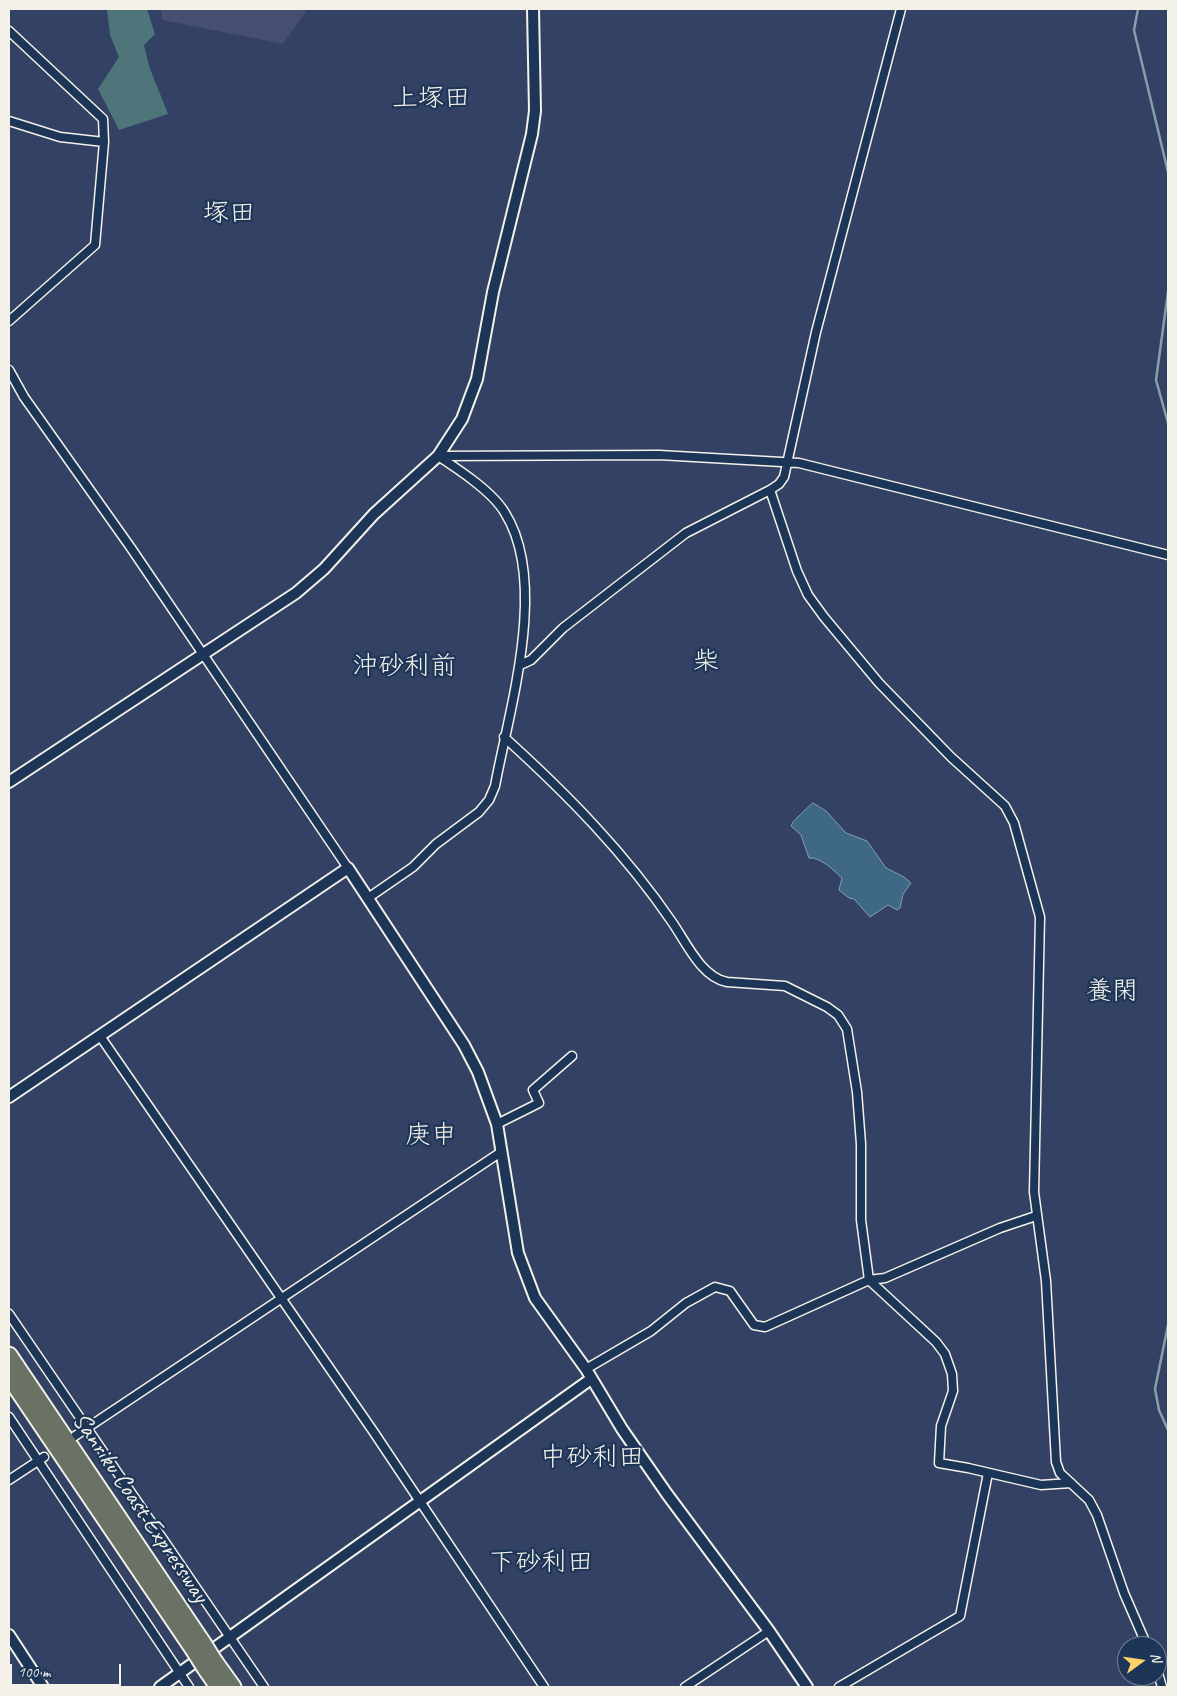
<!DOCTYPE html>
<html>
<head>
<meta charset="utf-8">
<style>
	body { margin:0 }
	#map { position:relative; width:1177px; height:1696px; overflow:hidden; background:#334264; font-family:Caveat,sans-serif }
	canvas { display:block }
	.frame { position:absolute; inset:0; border:10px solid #f4f1e8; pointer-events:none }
	.north { position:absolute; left:1117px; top:1636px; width:50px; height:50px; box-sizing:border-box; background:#1d3557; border:1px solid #738091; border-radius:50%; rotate:76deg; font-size:14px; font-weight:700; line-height:20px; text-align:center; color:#f4f1e8 }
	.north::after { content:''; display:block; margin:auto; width:18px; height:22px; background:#ffd166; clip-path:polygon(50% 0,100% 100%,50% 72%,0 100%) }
	.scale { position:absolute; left:10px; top:1664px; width:111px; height:22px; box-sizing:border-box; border:2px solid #f4f1e8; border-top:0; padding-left:6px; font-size:15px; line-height:18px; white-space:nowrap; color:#f4f1e8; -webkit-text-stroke:4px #1d3557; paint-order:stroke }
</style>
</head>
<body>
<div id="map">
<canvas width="1177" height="1696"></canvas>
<div class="frame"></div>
<div class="north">N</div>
<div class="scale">100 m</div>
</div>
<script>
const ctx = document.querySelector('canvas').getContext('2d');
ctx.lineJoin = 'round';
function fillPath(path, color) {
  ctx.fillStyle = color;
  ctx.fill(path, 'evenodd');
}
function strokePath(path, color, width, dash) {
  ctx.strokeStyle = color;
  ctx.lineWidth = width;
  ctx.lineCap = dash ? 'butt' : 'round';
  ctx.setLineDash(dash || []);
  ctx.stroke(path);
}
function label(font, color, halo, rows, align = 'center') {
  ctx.font = font + ' Caveat,"Klee One",sans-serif';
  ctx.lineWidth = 4.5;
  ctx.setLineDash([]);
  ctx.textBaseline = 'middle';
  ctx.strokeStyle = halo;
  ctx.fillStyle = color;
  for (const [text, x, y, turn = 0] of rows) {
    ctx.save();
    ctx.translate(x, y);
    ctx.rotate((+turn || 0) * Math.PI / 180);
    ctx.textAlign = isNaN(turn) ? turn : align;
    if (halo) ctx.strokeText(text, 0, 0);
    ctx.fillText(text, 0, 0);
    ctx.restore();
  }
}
fillPath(new Path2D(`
	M 161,9 L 308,9 L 283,44 L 162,20 Z`), '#464f6f');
fillPath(new Path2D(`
	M 107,9 L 147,9 L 155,34 L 144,45 L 149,66 L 168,114 L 119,130 L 98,89 L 119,57 L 110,35 Z`), '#4d757a');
const water = new Path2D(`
	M 813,803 L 826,811 L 846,833 L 867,841 L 886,868 L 904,877 L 911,883 L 903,894 L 900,908 L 897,910 L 888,905 L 870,917 L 854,899 L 849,898 L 839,890 L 842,878 C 833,870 821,857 809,858 L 801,835 L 791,826 L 793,822 Z`);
fillPath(water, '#3e6885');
strokePath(water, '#879fad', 1);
strokePath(new Path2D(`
	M 1138,9 L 1134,30 L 1168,172
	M 1168,292 L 1156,380 L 1168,423
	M 1168,1325 L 1155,1389 L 1159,1410 L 1168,1430`), '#879fad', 2.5);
const minor = new Path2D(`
	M 9,31 L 103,119 L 104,142 L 95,245 L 9,321
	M 9,121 L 60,137 L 104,142
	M 9,370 L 24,397 L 131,548 L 348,868
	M 438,456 L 659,455 L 799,463 L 1168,555
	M 770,490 L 797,571 L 808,595 L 824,617 L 879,683 L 951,757 L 1005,806 L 1014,823 L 1040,917 L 1034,1192 L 1046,1281 L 1056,1462 L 1060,1473 L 1089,1500 L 1097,1515 L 1124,1593 L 1147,1646
	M 520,665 L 531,660 L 563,628 L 686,533 L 770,490 L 779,484 L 784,477 L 816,332 L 901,9
	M 504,737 C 566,793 625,853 672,922 C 686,942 701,977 727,982 L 785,986 L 827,1007 L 838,1015 L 847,1029 L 857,1092 L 861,1144 L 861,1220 L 869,1280 L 936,1342 L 945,1354 L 952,1374 L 953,1391 L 941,1426 L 939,1463 L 968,1468 L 1041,1485 L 1071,1483
	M 368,898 L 413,867 L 436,844 L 479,812 L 489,800 L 495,786 C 509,710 549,583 505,513 C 493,492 458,469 438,456
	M 100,1036 L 373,1431 L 544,1687
	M 497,1124 L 539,1103 L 533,1090 L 572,1056
	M 9,1314 L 264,1687
	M 586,1369 L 651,1331 L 686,1303 L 715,1287 L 730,1291 L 754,1325 L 765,1327 L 869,1280 L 885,1278 L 1000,1228 L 1036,1216
	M 9,1417 L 189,1687
	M 75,1436 L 501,1152
	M 9,1480 L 44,1457
	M 1157,1670 L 1162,1687
	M 685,1687 L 769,1631
	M 839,1687 L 960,1616 L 988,1473`);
const tertiary = new Path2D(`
	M 9,782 L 296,593 L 324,569 L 374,514 L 438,456 L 462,419 L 477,379 L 493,292 L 532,134 L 535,111 L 533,9
	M 9,1097 L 348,868 L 464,1045 L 478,1072 L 497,1124 L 518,1253 L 535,1298 L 586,1369 L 622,1429 L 667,1494 L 769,1631 L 807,1687
	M 9,1635 L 43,1687
	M 160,1687 L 591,1379`);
const motorway = new Path2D(`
	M 9,1355 L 203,1643
	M 9,1377 L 193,1649
	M 215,1662 L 233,1687
	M 205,1668 L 218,1687`);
strokePath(minor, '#f4f1e8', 11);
strokePath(tertiary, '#f4f1e8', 14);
strokePath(motorway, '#f4f1e8', 19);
strokePath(minor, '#1d3557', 8);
strokePath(tertiary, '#1d3557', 10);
strokePath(motorway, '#6a7165', 15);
const motorwayBridge = new Path2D(`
	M 203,1643 L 215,1662
	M 193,1649 L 205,1668`);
strokePath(motorwayBridge, '#f4f1e8', 19, []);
strokePath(motorwayBridge, '#6a7165', 15);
label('25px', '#f4f1e8', '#1d3557', [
	["Sanriku Coast Expressway",140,1508,56]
]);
label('26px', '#f4f1e8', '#1d3557', [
	["上塚田",431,99],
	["塚田",229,214],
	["柴",706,662],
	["沖砂利前",404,667],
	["養閑",1112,992],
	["庚申",431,1136],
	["中砂利田",592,1458],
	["下砂利田",541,1563]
]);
</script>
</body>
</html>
